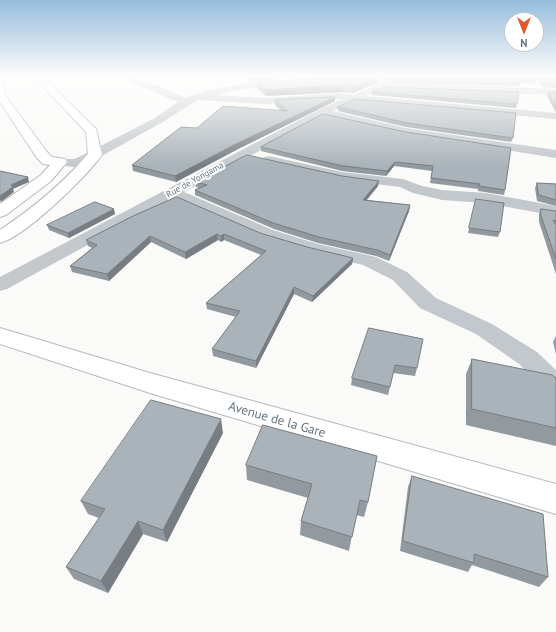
<!DOCTYPE html>
<html>
<head>
<meta charset="utf-8">
<style>
	body { margin:0 }
	#map { position:relative; width:556px; height:632px; overflow:hidden; background:#fafaf8; font-family:"PT Sans",sans-serif }
	canvas { display:block }
	.north { position:absolute; left:504px; top:12px; width:40px; height:40px; box-sizing:border-box; background:#fff; border:1px solid #c1c8cd; border-radius:50%; rotate:180deg; font-size:11px; font-weight:700; line-height:16px; text-align:center; color:#657683 }
	.north::after { content:''; display:block; margin:auto; width:14px; height:18px; background:#e4572e; clip-path:polygon(50% 0,100% 100%,50% 72%,0 100%) }
</style>
</head>
<body>
<div id="map">
<canvas width="556" height="632"></canvas>
<div class="north">N</div>
</div>
<script>
const ctx = document.querySelector('canvas').getContext('2d');
ctx.lineJoin = 'round';
function strokePath(path, color, width, dash) {
  ctx.strokeStyle = color;
  ctx.lineWidth = width;
  ctx.lineCap = dash ? 'butt' : 'round';
  ctx.setLineDash(dash || []);
  ctx.stroke(path);
}
function fillPath(path, color) {
  ctx.fillStyle = color;
  ctx.fill(path, 'evenodd');
}
function label(font, color, halo, rows, align = 'center') {
  ctx.font = font + ' "PT Sans",sans-serif';
  ctx.lineWidth = 4;
  ctx.setLineDash([]);
  ctx.textBaseline = 'middle';
  ctx.strokeStyle = halo;
  ctx.fillStyle = color;
  for (const [text, x, y, turn = 0] of rows) {
    ctx.save();
    ctx.translate(x, y);
    ctx.rotate((+turn || 0) * Math.PI / 180);
    ctx.textAlign = isNaN(turn) ? turn : align;
    if (halo) ctx.strokeText(text, 0, 0);
    ctx.fillText(text, 0, 0);
    ctx.restore();
  }
}
const primary = new Path2D(`
	M 34,77 L 43,77 L 96,129 L 102,155 C 86,177 25,237 0,243 L 0,230 C 33,208 62,184 88,154 L 86,132 Z
	M 0,78 L 4,81 L 5,95 L 47,152 L 52,157 L 65,159 L 67,162 L 51,181 L 6,215 L 0,217 L 0,204 L 41,175 L 50,165 L 43,164 L 37,158 L 0,102 Z
	M 0,328 L 150,373 L 556,484 L 556,514 L 150,393 L 0,344 Z`);
strokePath(primary, '#b5babe', 2);
fillPath(new Path2D(`
	M 127,77 L 137,77 L 186,98 C 218,84 254,83 288,80 L 292,83 L 291,85 L 236,90 L 216,95 L 265,98 L 343,93 L 353,95 L 372,87 L 340,79 L 339,77 L 355,77 L 379,83 L 384,77 L 393,77 L 388,83 L 556,89 L 556,95 L 382,89 L 366,96 L 556,113 L 556,119 L 355,101 L 333,111 L 406,128 L 556,150 L 556,158 L 406,134 L 323,116 L 184,192 L 273,230 L 318,244 L 376,257 L 407,272 L 436,298 L 492,324 L 537,352 L 556,370 L 556,395 L 547,392 L 519,364 L 476,334 L 420,308 L 393,280 L 363,265 L 307,252 L 261,238 L 172,199 L 7,289 L 0,291 L 0,277 L 318,110 L 343,99 L 265,104 L 198,100 L 161,123 L 89,163 L 75,167 L 55,165 L 53,162 L 55,159 L 74,159 L 79,157 L 153,119 L 178,102 L 133,83 Z
	M 269,156 L 342,172 L 403,179 L 422,186 L 442,190 L 486,193 L 556,206 L 556,216 L 486,203 L 442,200 L 413,193 L 400,187 L 342,180 L 264,163 L 262,160 L 264,157 Z`), '#c3c8cc');
fillPath(primary, '#fff');
fillPath(new Path2D(`
	M 246,77 L 299,77 L 250,81 Z
	M 537,77 L 556,77 L 556,88 L 542,87 Z
	M 391,79 L 537,79 L 536,83 L 520,83 L 519,86 L 390,83 Z
	M 257,82 L 378,82 L 353,93 L 343,92 L 266,96 L 257,88 Z
	M 372,92 L 517,104 L 516,108 L 372,95 Z
	M 548,92 L 556,92 L 556,112 L 555,111 L 547,96 Z
	M 335,97 L 335,101 L 238,149 L 176,182 L 133,171 L 132,165 L 197,128 L 281,111 L 275,105 L 275,100 Z
	M 338,107 L 513,138 L 511,142 L 406,127 L 338,111 Z
	M 323,114 L 505,190 L 504,195 L 478,191 L 478,189 L 430,183 L 432,171 L 394,166 L 386,176 L 342,171 L 261,151 L 261,147 Z
	M 196,182 L 378,186 L 367,200 L 410,205 L 409,211 L 389,261 L 376,256 L 318,243 L 274,229 L 195,195 L 195,190 L 199,188 L 196,187 Z
	M 537,183 L 556,184 L 556,206 L 537,201 L 535,188 Z
	M 475,204 L 500,232 L 498,237 L 468,233 Z
	M 541,209 L 556,211 L 556,274 L 539,222 L 539,214 Z
	M 115,214 L 69,238 L 49,230 L 47,225 Z
	M 133,216 L 260,233 L 307,247 L 353,258 L 352,264 L 312,302 L 294,294 L 256,368 L 213,356 L 212,349 L 236,317 L 207,309 L 206,303 L 261,255 L 224,240 L 221,242 L 218,240 L 186,259 L 151,242 L 109,281 L 72,272 L 70,266 L 92,248 L 88,246 L 86,240 Z
	M 369,328 L 417,368 L 415,376 L 393,373 L 388,395 L 351,385 L 352,378 Z
	M 556,336 L 556,354 L 553,342 Z
	M 472,359 L 556,378 L 556,446 L 466,425 L 466,374 Z
	M 263,425 L 368,502 L 364,517 L 356,515 L 349,551 L 300,535 L 301,521 L 308,498 L 247,480 L 246,465 Z
	M 223,433 L 167,542 L 143,534 L 108,593 L 74,579 L 66,567 L 99,518 L 88,514 L 81,501 Z
	M 412,476 L 548,577 L 539,587 L 472,565 L 468,572 L 400,551 L 408,487 Z`), '#929a9f');
fillPath(new Path2D(`
	M 250,77 L 299,77 L 250,81 Z
	M 376,77 L 379,77 L 378,82 L 353,93 L 353,87 Z
	M 343,85 L 343,92 L 266,96 L 266,90 Z
	M 335,97 L 335,101 L 238,149 L 176,182 L 175,176 L 238,143 Z
	M 395,162 L 394,166 L 386,176 L 387,171 Z
	M 28,177 L 29,182 L 13,189 L 14,192 L 1,202 L 0,200 L 0,196 L 11,185 Z
	M 379,181 L 378,186 L 362,205 L 363,200 Z
	M 410,205 L 409,211 L 389,261 L 390,255 Z
	M 114,209 L 115,214 L 69,238 L 68,233 Z
	M 217,234 L 218,240 L 186,259 L 185,252 Z
	M 224,234 L 224,240 L 221,242 L 221,236 Z
	M 150,236 L 151,242 L 109,281 L 107,274 Z
	M 353,258 L 352,264 L 312,302 L 313,296 Z
	M 294,287 L 294,294 L 256,368 L 256,361 Z
	M 221,419 L 223,433 L 167,542 L 163,530 Z
	M 138,521 L 143,534 L 108,593 L 101,581 Z`), '#777d82');
const building = new Path2D(`
	M 351,77 L 376,77 L 353,87 L 343,85 L 266,90 L 257,82 Z
	M 392,77 L 537,77 L 537,79 L 521,79 L 520,83 L 391,79 Z
	M 540,77 L 556,77 L 556,84 L 543,83 Z
	M 383,87 L 519,92 L 517,104 L 372,92 Z
	M 548,92 L 556,92 L 556,106 Z
	M 335,97 L 238,143 L 175,176 L 132,165 L 181,127 L 197,128 L 223,106 L 287,111 L 275,100 Z
	M 356,99 L 516,113 L 513,138 L 407,123 L 338,107 Z
	M 323,114 L 406,132 L 511,148 L 505,190 L 479,186 L 480,184 L 431,178 L 433,166 L 395,162 L 387,171 L 343,166 L 261,147 Z
	M 247,155 L 342,176 L 379,181 L 363,200 L 410,205 L 390,255 L 377,250 L 319,237 L 273,223 L 195,190 L 207,185 L 196,182 Z
	M 0,171 L 28,177 L 11,185 L 13,187 L 0,196 Z
	M 537,183 L 556,184 L 556,200 L 539,195 Z
	M 177,197 L 260,233 L 307,247 L 353,258 L 313,296 L 294,287 L 256,361 L 212,349 L 240,311 L 206,303 L 266,251 L 224,234 L 221,236 L 217,234 L 185,252 L 150,236 L 107,274 L 70,266 L 97,245 L 86,240 L 133,216 Z
	M 476,199 L 504,203 L 500,232 L 469,228 Z
	M 95,202 L 114,209 L 68,233 L 47,225 Z
	M 541,209 L 556,211 L 556,221 L 553,220 L 556,225 L 556,259 L 541,216 Z
	M 369,328 L 423,339 L 417,368 L 395,365 L 390,387 L 352,378 Z
	M 472,359 L 552,375 L 556,378 L 556,428 L 472,409 Z
	M 151,400 L 221,419 L 163,530 L 138,521 L 101,581 L 66,567 L 105,509 L 81,501 Z
	M 263,425 L 377,456 L 368,502 L 360,500 L 352,537 L 301,521 L 312,484 L 246,465 Z
	M 412,476 L 543,514 L 548,577 L 474,554 L 474,563 L 403,541 Z`);
fillPath(building, '#aab3b9');
strokePath(building, '#777d82', 1);
const sky = ctx.createLinearGradient(0, 0, 0, 166);
sky.addColorStop(0, '#96bcdc');
sky.addColorStop(0.46, '#fdfdfc');
sky.addColorStop(1, '#fdfdfc00');
ctx.fillStyle = sky;
ctx.fillRect(0, 0, 556, 166);
label('9px', '#657683', '#fff', [
	["Rue de Yongama",195,180,-29]
]);
label('13px', '#657683', '#fff', [
	["Avenue de la Gare",277,420,16]
]);
</script>
</body>
</html>
